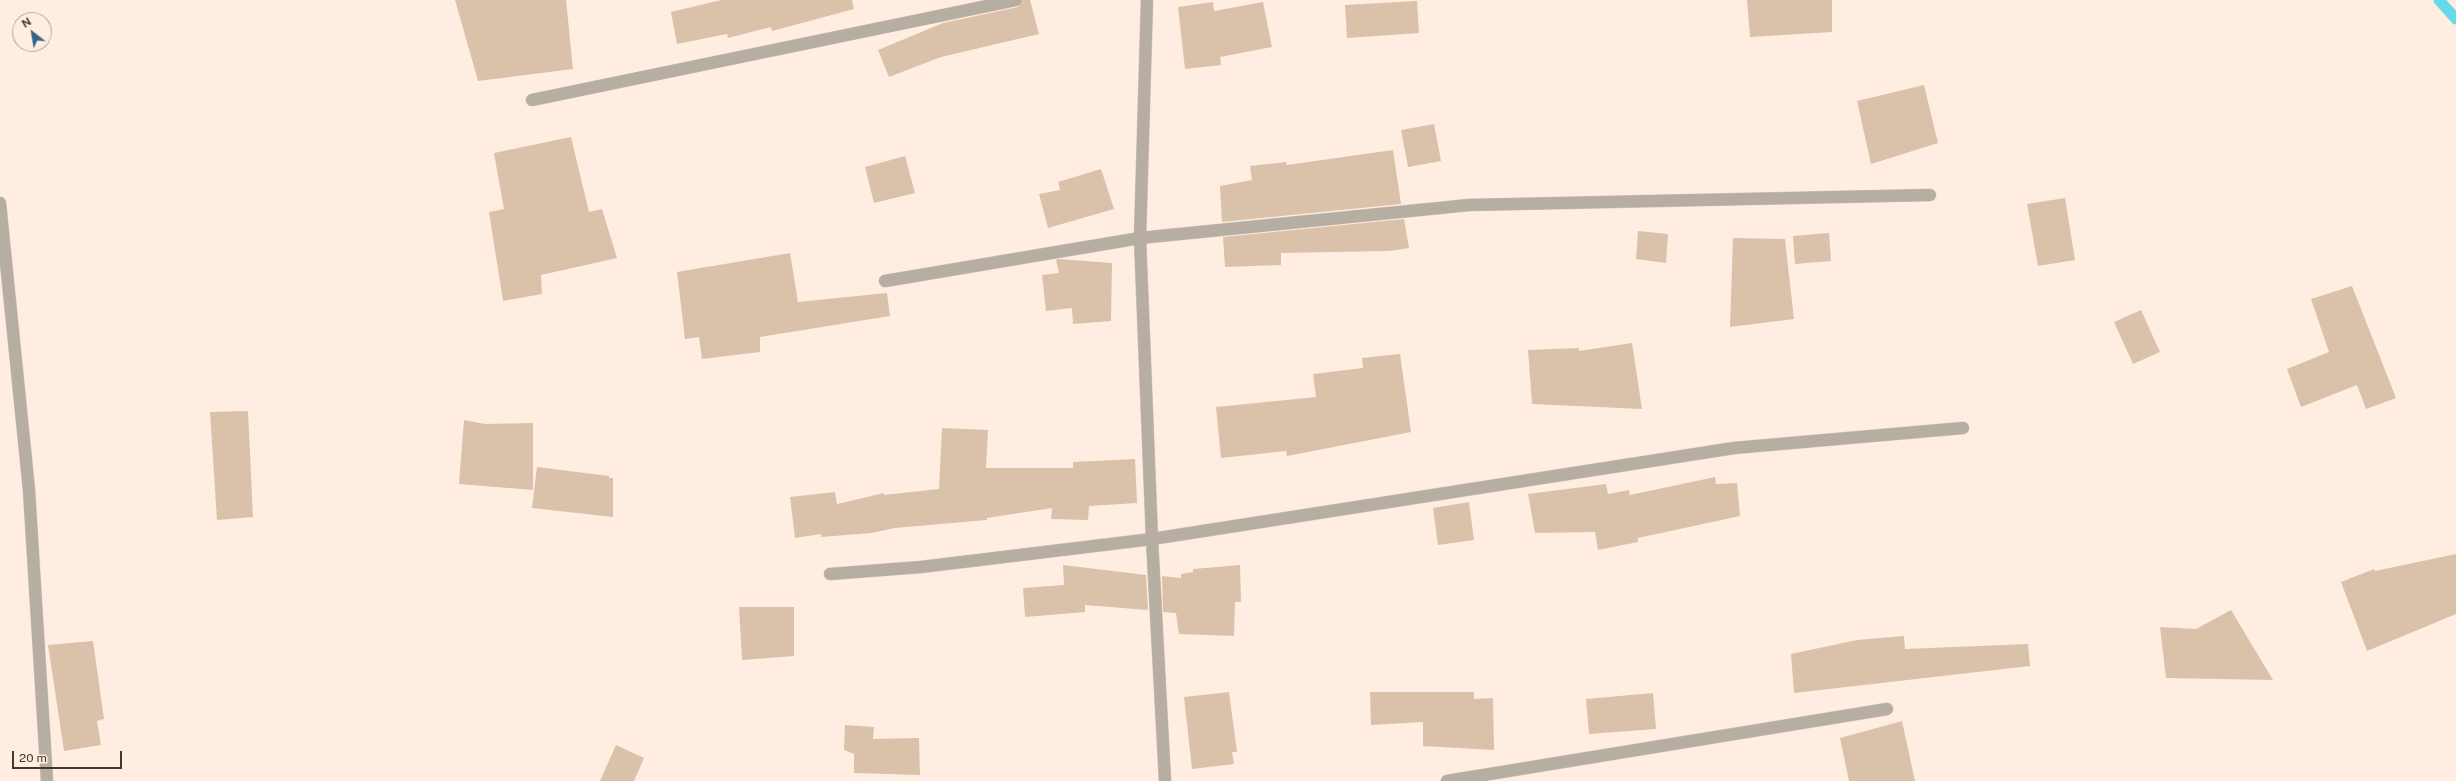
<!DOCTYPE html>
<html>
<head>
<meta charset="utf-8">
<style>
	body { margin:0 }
	#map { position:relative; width:2456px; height:781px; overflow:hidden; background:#ffede1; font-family:"Public Sans",sans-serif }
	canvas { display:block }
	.north { position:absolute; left:12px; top:12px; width:40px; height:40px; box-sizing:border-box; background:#ffede1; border:1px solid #b4a59a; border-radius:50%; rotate:329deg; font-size:11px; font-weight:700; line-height:16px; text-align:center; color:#433830 }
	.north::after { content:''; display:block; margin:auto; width:14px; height:18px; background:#336884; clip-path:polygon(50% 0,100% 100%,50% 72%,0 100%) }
	.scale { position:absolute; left:12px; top:751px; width:110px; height:18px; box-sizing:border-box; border:2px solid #433830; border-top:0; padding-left:5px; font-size:12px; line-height:14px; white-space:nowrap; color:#433830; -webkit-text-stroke:3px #ffede1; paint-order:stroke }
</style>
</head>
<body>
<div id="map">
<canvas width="2456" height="781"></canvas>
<div class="north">N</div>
<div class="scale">20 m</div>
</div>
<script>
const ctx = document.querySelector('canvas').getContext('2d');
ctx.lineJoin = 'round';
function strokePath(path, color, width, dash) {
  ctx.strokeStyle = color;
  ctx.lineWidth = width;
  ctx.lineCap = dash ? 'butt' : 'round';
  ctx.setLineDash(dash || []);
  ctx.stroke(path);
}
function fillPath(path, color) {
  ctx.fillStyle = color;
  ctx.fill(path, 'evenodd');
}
strokePath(new Path2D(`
	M 2439,0 L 2456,19`), '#68d9ea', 11);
fillPath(new Path2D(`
	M 455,0 L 566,0 L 573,69 L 478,81 Z
	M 721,0 L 852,0 L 854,9 L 772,31 L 771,27 L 728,38 L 727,34 L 677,44 L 671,12 Z
	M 1023,0 L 1030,0 L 1039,34 L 941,57 L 889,77 L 878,50 L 943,23 L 1018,7 Z
	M 1747,0 L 1832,0 L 1832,32 L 1750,37 Z
	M 1417,1 L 1419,33 L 1347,38 L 1345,5 Z
	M 1213,2 L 1214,11 L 1263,2 L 1272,47 L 1220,57 L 1221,65 L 1185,69 L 1178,7 Z
	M 1924,85 L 1938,143 L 1871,164 L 1857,101 Z
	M 1434,124 L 1441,161 L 1408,167 L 1401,130 Z
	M 571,137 L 589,212 L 602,209 L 617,258 L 541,275 L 542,294 L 503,301 L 489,212 L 504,209 L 494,153 Z
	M 1393,150 L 1401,204 L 1222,222 L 1220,186 L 1252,180 L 1250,166 L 1286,162 L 1287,165 Z
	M 905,156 L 915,193 L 874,203 L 865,167 Z
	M 1101,169 L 1114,209 L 1048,228 L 1039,194 L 1060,190 L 1058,182 Z
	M 2065,198 L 2075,260 L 2038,266 L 2027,204 Z
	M 1404,219 L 1409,248 L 1389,251 L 1281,253 L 1281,265 L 1225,267 L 1223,237 Z
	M 1638,231 L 1668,234 L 1666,263 L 1636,259 Z
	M 1829,233 L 1831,261 L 1795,264 L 1793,236 Z
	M 1733,238 L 1785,239 L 1794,319 L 1730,327 Z
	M 790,253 L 798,302 L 887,293 L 890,316 L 760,337 L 760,352 L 702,359 L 699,337 L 685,339 L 677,272 Z
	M 1058,259 L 1112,263 L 1111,321 L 1073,324 L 1072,308 L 1046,311 L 1042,275 L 1059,273 L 1056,260 Z
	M 2352,286 L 2396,398 L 2366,409 L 2357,385 L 2301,407 L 2287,369 L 2329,352 L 2311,299 Z
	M 2141,310 L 2160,352 L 2133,364 L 2114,322 Z
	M 1632,343 L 1642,409 L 1532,404 L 1528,350 L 1579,348 L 1579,351 Z
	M 1400,354 L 1411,432 L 1287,456 L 1286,451 L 1221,458 L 1216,407 L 1316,397 L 1313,374 L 1363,368 L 1362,358 Z
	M 248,411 L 253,517 L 217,520 L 210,412 Z
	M 464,420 L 485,424 L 533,423 L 533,490 L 459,484 Z
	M 942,428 L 988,430 L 986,468 L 1073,468 L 1073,462 L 1135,459 L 1137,503 L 1089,506 L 1088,520 L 1051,519 L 1052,508 L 987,518 L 987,520 L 895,528 L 871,533 L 821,537 L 821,534 L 795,538 L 790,497 L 835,492 L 837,504 L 884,493 L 884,495 L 939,489 Z
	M 537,467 L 609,476 L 609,478 L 613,478 L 613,517 L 532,508 Z
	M 1715,477 L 1716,484 L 1737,483 L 1740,516 L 1638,538 L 1638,542 L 1598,550 L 1595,532 L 1535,533 L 1528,494 L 1606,484 L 1608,494 L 1629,490 L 1630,495 Z
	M 1469,502 L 1474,540 L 1438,545 L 1433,508 Z
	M 2456,554 L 2456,614 L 2367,651 L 2341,582 L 2374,569 L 2375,571 Z
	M 1063,565 L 1146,575 L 1148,610 L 1085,605 L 1085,612 L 1025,617 L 1023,588 L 1064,585 Z
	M 1240,565 L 1241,602 L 1235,602 L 1234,636 L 1179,634 L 1176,613 L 1163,612 L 1162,576 L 1181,578 L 1181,574 L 1193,572 L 1193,569 Z
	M 739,607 L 794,607 L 794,656 L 742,660 Z
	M 2231,610 L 2273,680 L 2166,678 L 2160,627 L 2196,629 Z
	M 1904,636 L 1905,649 L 2028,644 L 2030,666 L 1794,693 L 1791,654 L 1857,640 Z
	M 93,641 L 104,719 L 97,721 L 101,745 L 64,751 L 48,645 Z
	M 1229,692 L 1237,752 L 1232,752 L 1234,764 L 1192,769 L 1184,697 Z
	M 1370,692 L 1474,692 L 1474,699 L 1493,698 L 1494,750 L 1423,746 L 1423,722 L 1371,725 Z
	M 1653,693 L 1656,729 L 1589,734 L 1586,699 Z
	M 1902,721 L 1915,781 L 1849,781 L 1840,738 Z
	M 845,725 L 874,727 L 873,739 L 919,738 L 920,775 L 854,773 L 854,754 L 844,750 Z
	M 616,745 L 644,758 L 634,781 L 600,781 Z`), '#dac2aa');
const minor = new Path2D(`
	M 1147,0 L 1140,238 L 1152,539 L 1165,781
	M 532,100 L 1016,0
	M 0,203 L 29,490 L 47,781
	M 885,281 L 1140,238 L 1469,205 L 1930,195
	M 830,574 L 921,567 L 1152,539 L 1734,448 L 1963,428
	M 1447,781 L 1887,709`);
strokePath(minor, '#d9c9be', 13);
strokePath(minor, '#b6aea2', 12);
</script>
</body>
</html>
